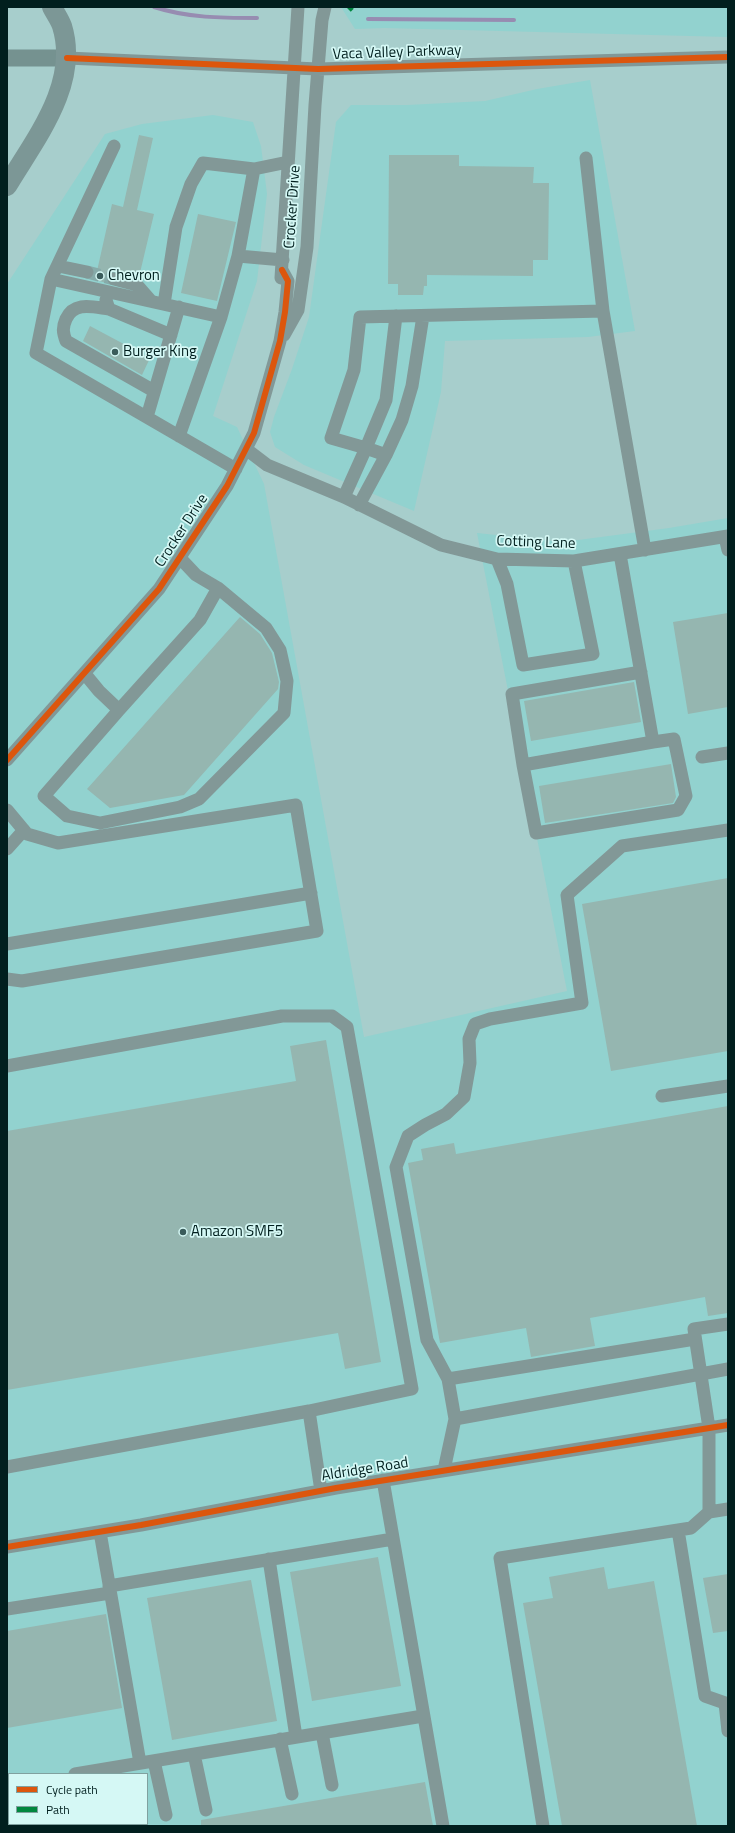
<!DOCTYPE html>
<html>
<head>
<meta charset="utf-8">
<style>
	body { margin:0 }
	#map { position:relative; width:735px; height:1833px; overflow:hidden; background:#a7cecc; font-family:"Titillium Web",sans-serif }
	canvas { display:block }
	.frame { position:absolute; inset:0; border:8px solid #011f1e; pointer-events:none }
	.legend { position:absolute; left:8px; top:1773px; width:140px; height:52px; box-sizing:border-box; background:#d5f8f5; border:1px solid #80a19f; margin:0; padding:5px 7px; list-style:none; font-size:12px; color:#011f1e }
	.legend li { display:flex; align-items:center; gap:8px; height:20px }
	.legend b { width:20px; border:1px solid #80a19f }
</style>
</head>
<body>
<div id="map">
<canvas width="735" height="1833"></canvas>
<div class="frame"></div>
<ul class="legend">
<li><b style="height:5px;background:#dc560d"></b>Cycle path</li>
<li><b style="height:5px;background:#00873e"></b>Path</li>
</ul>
</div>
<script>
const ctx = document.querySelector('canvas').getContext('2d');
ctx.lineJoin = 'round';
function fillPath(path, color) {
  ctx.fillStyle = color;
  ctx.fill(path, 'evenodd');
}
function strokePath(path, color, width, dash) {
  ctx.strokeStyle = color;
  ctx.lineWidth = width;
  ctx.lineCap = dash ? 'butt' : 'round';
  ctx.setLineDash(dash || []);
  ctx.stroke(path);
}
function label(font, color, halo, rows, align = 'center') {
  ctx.font = font + ' "Titillium Web",sans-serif';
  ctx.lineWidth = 3.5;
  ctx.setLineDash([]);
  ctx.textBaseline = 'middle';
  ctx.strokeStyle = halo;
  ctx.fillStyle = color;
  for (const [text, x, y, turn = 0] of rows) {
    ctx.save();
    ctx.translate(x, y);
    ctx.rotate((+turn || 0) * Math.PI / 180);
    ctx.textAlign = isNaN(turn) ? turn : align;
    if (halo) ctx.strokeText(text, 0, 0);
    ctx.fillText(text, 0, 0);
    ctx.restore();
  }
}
fillPath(new Path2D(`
	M 341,7 L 728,7 L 728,37 L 385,28 L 355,29 Z
	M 590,80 L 635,331 L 588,337 L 445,341 L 441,392 L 414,511 L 304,465 L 275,447 L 270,432 L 274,417 L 292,369 L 309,317 L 336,122 L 351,105 L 407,105 L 485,101 L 537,89 Z
	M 213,115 L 253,122 L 261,146 L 267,194 L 257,281 L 213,416 L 237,427 L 264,484 L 364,1037 L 567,991 L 477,533 L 563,542 L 669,528 L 728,518 L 728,1826 L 7,1826 L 7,284 L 105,134 L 142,124 ZM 9,1774 L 147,1774 L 147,1824 L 9,1824 Z`), '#92d2cf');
strokePath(new Path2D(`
	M 154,7 C 188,18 222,18 257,18
	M 368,19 L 514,20`), '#978cb1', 4);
fillPath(new Path2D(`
	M 139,135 L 153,138 L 137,210 L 154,214 L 139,277 L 112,271 L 106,277 L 107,283 L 95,280 L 112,204 L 123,207 Z
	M 389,155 L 459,155 L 459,166 L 534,167 L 533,183 L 549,183 L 548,260 L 533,260 L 533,276 L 427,275 L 427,286 L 424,286 L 423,295 L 398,295 L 398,284 L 388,284 Z
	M 198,214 L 236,222 L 217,301 L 181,293 Z
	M 90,326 L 150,358 L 142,375 L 83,341 Z
	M 728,613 L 728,707 L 688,714 L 673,622 Z
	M 240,617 L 260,634 L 272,653 L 279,682 L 278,689 L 184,795 L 110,808 L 87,789 Z
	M 634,682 L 641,722 L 531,741 L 524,701 Z
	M 671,764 L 676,797 L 673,803 L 545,823 L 539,786 Z
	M 728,878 L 728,1051 L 611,1071 L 582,904 Z
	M 326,1040 L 381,1362 L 345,1369 L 338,1333 L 7,1390 L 7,1131 L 296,1081 L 290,1046 Z
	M 728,1106 L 728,1313 L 708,1316 L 705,1297 L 590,1318 L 595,1346 L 531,1357 L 526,1328 L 440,1343 L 408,1163 L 423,1160 L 421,1149 L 454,1143 L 456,1154 Z
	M 378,1557 L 401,1686 L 312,1701 L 290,1572 Z
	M 604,1567 L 608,1589 L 654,1581 L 697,1826 L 562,1826 L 523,1603 L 553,1598 L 549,1577 Z
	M 728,1574 L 728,1631 L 713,1633 L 703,1578 Z
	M 251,1580 L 277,1721 L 172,1740 L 147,1598 Z
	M 106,1614 L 122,1708 L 7,1728 L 7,1631 Z
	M 425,1782 L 433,1826 L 201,1826 L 201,1820 Z`), '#95b6b0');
strokePath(new Path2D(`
	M 87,272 L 114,279`), '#86aba9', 13, [13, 6]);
strokePath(new Path2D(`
	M 67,58 L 318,69 L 728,57
	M 114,146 L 51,279 L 36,353 L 236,469
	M 586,158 L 603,311
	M 238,256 L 283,260
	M 58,266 L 87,272
	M 281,278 L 298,7
	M 51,279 L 221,317 L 179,436
	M 114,279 L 137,285 L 151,301
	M 106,300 L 109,309 L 171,335
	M 164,304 L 176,227 L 191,184 L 203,163 L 254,169 L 288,162
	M 109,309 C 93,307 74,301 66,319 C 62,328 63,333 66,341 L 154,391
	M 221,317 L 238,256 L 254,169
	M 284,335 L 298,310 L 307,247 L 315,105 L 322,20 L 325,7
	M 147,417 L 179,307
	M 246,449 L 267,465 L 344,497 L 441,545 L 497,559 L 574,561 L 728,536
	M 386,455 L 402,420 L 412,386 L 423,316
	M 344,497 L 366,448 L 331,438 L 354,370 L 360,317 L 603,311 L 645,550
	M 359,505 L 386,455 L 366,448 L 386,400 L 396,316
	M 725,537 L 728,550
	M 620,554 L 653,742 L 523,765 L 536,833 L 678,810 L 686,796 L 674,739 L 653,742
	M 180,558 L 196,575 L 218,588 L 266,628 L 280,650 L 287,681 L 284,713 L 199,799 L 180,807 L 100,823 L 67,816 L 44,796 L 119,710 L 200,620 L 218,588
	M 497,559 L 507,584 L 523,665 L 593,654 L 574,561
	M 85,674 L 99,691 L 119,710
	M 702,757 L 728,753
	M 7,760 L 159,589 L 227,486 L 254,433 L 280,341 L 285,312 L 288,281 L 282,270
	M 523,765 L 512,694 L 641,672
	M 7,810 L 27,834 L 58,843 L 296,805 L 317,931 L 22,981 L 7,979
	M 7,849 L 24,830
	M 7,944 L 311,893
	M 7,1066 L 282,1016 L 332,1016 L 347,1027 L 412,1389 L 309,1411 L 321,1491
	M 662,1096 L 728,1086
	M 728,1324 L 694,1329 L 709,1428 L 709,1512 L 728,1509
	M 448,1379 L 427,1340 L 396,1167 L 408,1136 L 425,1125 L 446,1114 L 464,1097 L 470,1063 L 469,1039 L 475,1024 L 490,1019 L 582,1003 L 567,895 L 622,846 L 728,830
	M 455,1419 L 448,1379 L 695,1339
	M 7,1467 L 309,1411
	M 444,1470 L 455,1419 L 728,1369
	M 383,1480 L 443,1826
	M 678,1530 L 705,1696 L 725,1703 L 728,1731
	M 100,1532 L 140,1763
	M 7,1547 L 141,1525 L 336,1488 L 728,1425
	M 269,1559 L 296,1737
	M 109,1586 L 393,1539
	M 7,1609 L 110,1593
	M 322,1733 L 332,1785
	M 280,1739 L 292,1794
	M 194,1754 L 206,1810
	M 154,1761 L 166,1815
	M 75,1774 L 423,1716
	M 7,1785 L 9,1785
	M 105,1824 L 105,1826
	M 543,1826 L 500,1558 L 691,1528 L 709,1512`), '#829897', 13);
strokePath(new Path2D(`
	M 7,58 L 67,58`), '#759290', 17);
strokePath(new Path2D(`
	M 7,186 C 35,139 80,84 62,26 C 60,20 55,13 52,7`), '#7c9796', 20);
strokePath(new Path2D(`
	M 349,10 L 352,7`), '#00873e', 5, [10, 5]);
strokePath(new Path2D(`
	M 67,58 L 318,69 L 728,57
	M 7,760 L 159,589 L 227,486 L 254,433 L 280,341 L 285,312 L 288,281 L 282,270
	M 7,1547 L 141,1525 L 336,1488 L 728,1425`), '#dc560d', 6);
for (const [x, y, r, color] of [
	[100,276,4,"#3b5c5b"],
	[115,352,4,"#3b5c5b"],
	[183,1232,4,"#3b5c5b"]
]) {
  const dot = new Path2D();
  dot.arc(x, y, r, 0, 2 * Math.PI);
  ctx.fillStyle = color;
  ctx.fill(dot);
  strokePath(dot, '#d5f8f5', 1.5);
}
label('15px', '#011f1e', '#d5f8f5', [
	["Vaca Valley Parkway",397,53,-2],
	["Crocker Drive",293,207,-86],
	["Crocker Drive",182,531,-57],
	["Cotting Lane",536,543,2],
	["Aldridge Road",365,1470,-9]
]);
label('15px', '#011f1e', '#d5f8f5', [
	["Chevron",108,276],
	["Burger King",123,352],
	["Amazon SMF5",191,1232]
], 'left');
</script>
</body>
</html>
